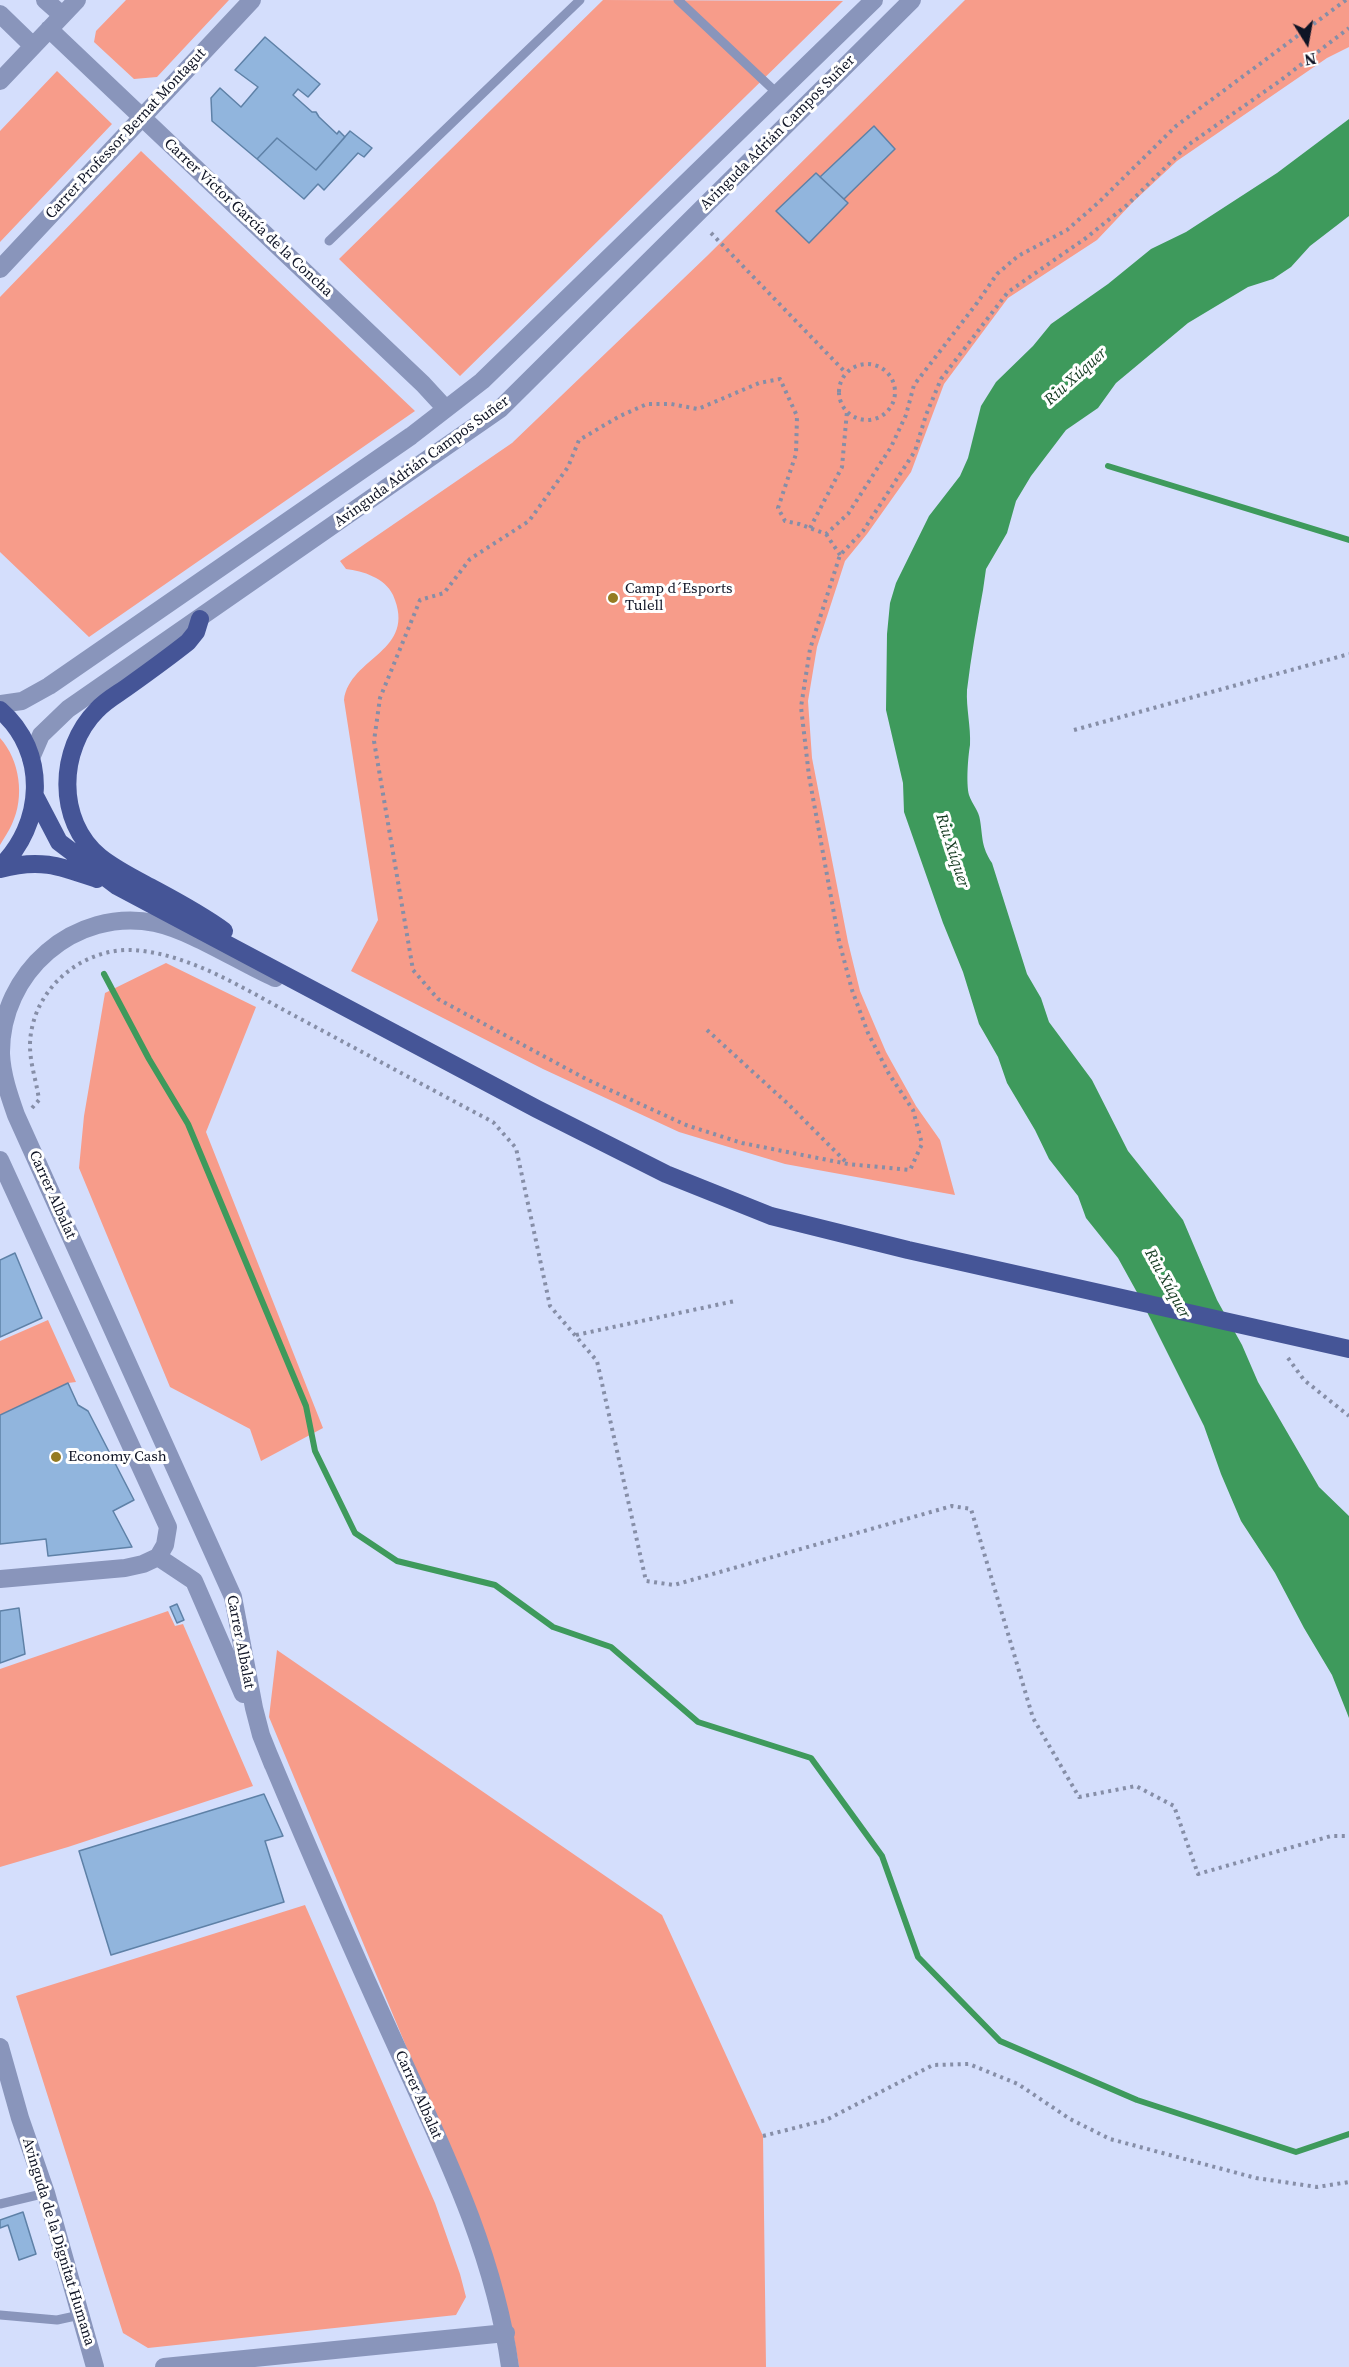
<!DOCTYPE html>
<html>
<head>
<meta charset="utf-8">
<style>
	body { margin:0 }
	#map { position:relative; width:1349px; height:2367px; overflow:hidden; background:#d4defc; font-family:"Source Serif 4",serif }
	canvas { display:block }
	.north { position:absolute; left:1277px; top:12px; width:60px; height:60px; -webkit-text-stroke:4px #fff; paint-order:stroke; rotate:169deg; font-size:16px; font-weight:700; line-height:24px; text-align:center; color:#0f1425 }
	.north::after { content:''; display:block; margin:auto; width:21px; height:27px; background:#0f1425; clip-path:polygon(50% 0,100% 100%,50% 72%,0 100%) }
</style>
</head>
<body>
<div id="map">
<canvas width="1349" height="2367"></canvas>
<div class="north">N</div>
</div>
<script>
const ctx = document.querySelector('canvas').getContext('2d');
ctx.lineJoin = 'round';
function fillPath(path, color) {
  ctx.fillStyle = color;
  ctx.fill(path, 'evenodd');
}
function strokePath(path, color, width, dash) {
  ctx.strokeStyle = color;
  ctx.lineWidth = width;
  ctx.lineCap = dash ? 'butt' : 'round';
  ctx.setLineDash(dash || []);
  ctx.stroke(path);
}
function label(font, color, halo, rows, align = 'center') {
  ctx.font = font + ' "Source Serif 4",serif';
  ctx.lineWidth = 6;
  ctx.setLineDash([]);
  ctx.textBaseline = 'middle';
  ctx.strokeStyle = halo;
  ctx.fillStyle = color;
  for (const [text, x, y, turn = 0] of rows) {
    ctx.save();
    ctx.translate(x, y);
    ctx.rotate((+turn || 0) * Math.PI / 180);
    ctx.textAlign = isNaN(turn) ? turn : align;
    if (halo) ctx.strokeText(text, 0, 0);
    ctx.fillText(text, 0, 0);
    ctx.restore();
  }
}
fillPath(new Path2D(`
	M 126,0 L 229,0 L 157,77 L 134,79 L 94,42 L 96,31 Z
	M 603,0 L 843,1 L 460,376 L 339,259 Z
	M 965,0 L 1349,0 L 1349,47 L 1327,58 L 1177,161 L 1133,202 L 1097,240 L 1008,298 L 944,384 L 911,472 L 867,534 L 845,561 L 817,647 L 808,701 L 812,758 L 848,942 L 860,991 L 886,1052 L 916,1106 L 940,1140 L 955,1195 L 785,1164 L 679,1132 L 543,1069 L 351,971 L 378,920 L 344,700 C 350,656 418,652 393,595 C 385,578 363,571 346,569 L 340,561 L 512,443 L 707,256 Z
	M 57,71 L 112,124 L 0,242 L 0,131 Z
	M 141,151 L 415,411 L 89,637 L 0,552 L 0,297 Z
	M 0,738 C 20,760 25,797 12,824 C 9,831 4,838 0,845 Z
	M 166,963 L 256,1007 L 206,1132 L 323,1428 L 261,1461 L 250,1429 L 170,1387 L 79,1168 L 84,1116 L 105,993 Z
	M 48,1320 L 76,1382 L 68,1383 L 0,1415 L 0,1341 Z
	M 168,1611 L 175,1626 L 183,1624 L 253,1786 L 68,1847 L 0,1867 L 0,1669 Z
	M 277,1650 L 662,1915 L 763,2136 L 766,2367 L 519,2367 C 511,2308 489,2252 468,2195 L 269,1717 Z
	M 305,1905 L 435,2203 L 460,2274 L 466,2297 L 456,2315 L 148,2348 L 123,2333 L 16,1996 Z`), '#f79c8a');
fillPath(new Path2D(`
	M 1349,119 L 1349,216 L 1310,246 L 1291,267 L 1273,279 L 1248,287 L 1188,323 L 1116,383 L 1098,408 L 1066,430 L 1031,476 L 1016,501 L 1007,533 L 986,569 L 983,590 C 977,623 971,656 967,690 C 966,708 971,727 970,745 C 968,757 966,783 969,795 C 972,804 979,811 980,820 C 983,838 981,846 992,863 L 1027,974 L 1041,998 L 1049,1022 L 1092,1080 L 1128,1151 L 1183,1220 L 1217,1300 L 1242,1345 L 1258,1382 L 1319,1487 L 1349,1516 L 1349,1718 L 1332,1675 L 1304,1628 L 1275,1573 L 1241,1521 L 1221,1474 L 1204,1426 L 1139,1296 L 1118,1258 L 1086,1218 L 1078,1196 L 1049,1159 L 1035,1130 L 1007,1083 L 998,1057 L 979,1024 L 963,972 L 943,923 L 904,812 L 903,783 L 886,710 L 887,634 L 890,603 L 896,583 L 929,516 L 960,476 L 968,458 L 981,406 L 996,382 L 1033,346 L 1051,324 L 1108,284 L 1151,249 L 1186,232 L 1277,173 Z`), '#3e9a5c');
strokePath(new Path2D(`
	M 1108,466 L 1349,540
	M 104,974 L 149,1059 L 188,1124 L 306,1406 L 315,1451 L 355,1533 L 397,1561 L 495,1585 L 553,1627 L 611,1647 L 698,1722 L 811,1758 L 882,1856 L 918,1957 L 1000,2041 L 1137,2100 L 1296,2152 L 1349,2134`), '#3e9a5c', 6);
const building = new Path2D(`
	M 265,37 L 320,84 L 308,97 L 298,89 L 293,95 L 312,112 L 316,112 L 319,117 L 337,134 L 339,131 L 345,137 L 316,170 L 277,138 L 257,159 L 212,121 L 211,98 L 220,88 L 241,107 L 258,87 L 235,70 Z
	M 874,126 L 895,149 L 844,199 L 820,177 Z
	M 350,131 L 372,148 L 364,157 L 358,153 L 324,190 L 318,184 L 304,199 L 257,159 L 277,138 L 316,170 Z
	M 816,173 L 848,203 L 809,243 L 776,211 Z
	M 15,1253 L 42,1318 L 0,1337 L 0,1260 Z
	M 68,1383 L 78,1405 L 88,1411 L 134,1500 L 113,1511 L 132,1547 L 48,1556 L 46,1539 L 0,1544 L 0,1415 Z
	M 177,1604 L 184,1620 L 177,1623 L 170,1607 Z
	M 19,1608 L 25,1654 L 0,1663 L 0,1611 Z
	M 264,1794 L 283,1836 L 265,1841 L 284,1902 L 111,1955 L 79,1851 Z
	M 23,2212 L 36,2254 L 19,2260 L 8,2225 L 0,2228 L 0,2220 Z`);
fillPath(building, '#91b5dd');
strokePath(building, '#5e81a7', 1.5);
strokePath(new Path2D(`
	M 1346,0 L 1176,126 L 1099,202 L 1067,230 L 1018,256 L 997,274 L 977,303 L 914,385 L 906,415 L 891,447 L 848,514 L 826,534 L 799,524 L 785,521 L 778,508 L 796,454 L 797,416 L 780,379 L 759,383 L 698,409 L 671,404 L 647,404 L 620,416 L 579,440 L 568,467 L 529,521 L 470,559 L 444,593 L 420,600 L 380,698 L 374,741 L 413,970 L 438,999 L 586,1079 L 686,1125 L 742,1143 L 848,1164 L 910,1170 L 922,1144 L 913,1110 L 889,1074 L 868,1033 L 852,990 L 839,941 L 809,776 L 801,707 L 810,649 L 840,555 L 863,531 L 915,451 L 926,415 L 941,379 L 1008,292 L 1086,238 L 1127,205 L 1188,145 L 1277,83 L 1349,28
	M 711,233 L 846,373
	M839 392a28 28 0 1 1 56 0a28 28 0 1 1-56 0Z
	M 810,528 L 842,467 L 847,411
	M 826,534 L 840,555
	M 1074,730 L 1349,654
	M 707,1030 L 787,1103 L 847,1163
	M 32,1108 L 39,1100 C 36,1077 27,1057 31,1033 C 39,981 91,943 143,951 C 198,958 249,992 297,1017 C 362,1052 427,1087 493,1122 L 516,1148 L 550,1306 L 597,1361 L 646,1581 L 674,1585 L 952,1506 L 971,1509 L 1033,1718 L 1079,1797 L 1136,1786 L 1174,1806 L 1198,1874 L 1331,1836 L 1349,1836
	M 576,1335 L 735,1301
	M 1288,1358 L 1304,1380 L 1349,1416
	M 763,2136 L 826,2120 L 933,2065 L 969,2064 L 1018,2084 L 1070,2119 L 1110,2139 L 1256,2178 L 1317,2187 L 1349,2182`), '#868ea7', 4, [3, 4.5]);
strokePath(new Path2D(`
	M 678,0 L 779,95
	M 329,241 L 580,0
	M 0,2204 L 46,2193
	M 0,2315 L 57,2320 L 80,2315`), '#8995bb', 9);
strokePath(new Path2D(`
	M 45,0 L 62,15
	M 0,14 L 33,46
	M 49,29 L 423,384 L 446,409
	M 0,81 L 77,0
	M 0,269 L 252,0
	M 0,704 L 22,701 L 49,686 L 411,436 L 482,381 L 874,0
	M 31,758 L 41,735 L 68,709 L 500,409 L 912,0
	M 0,1160 L 168,1527 L 165,1545 L 158,1557
	M 158,1557 L 194,1581 L 243,1694
	M 0,1579 L 125,1568 L 143,1564 L 158,1557
	M 269,1755 C 309,1850 350,1945 393,2039 C 441,2145 494,2250 510,2367
	M 273,1765 L 261,1735 L 254,1708 L 233,1597 L 16,1115 C 9,1095 2,1075 1,1054 C 0,972 75,907 155,923 C 192,931 239,962 275,978
	M 0,2047 L 20,2118 L 46,2193 L 95,2367
	M 164,2367 L 506,2333`), '#8995bb', 18);
strokePath(new Path2D(`
	M 200,619 L 196,632 L 188,642 C 168,658 147,673 126,688 C 116,695 105,701 97,710 C 58,749 56,821 100,857 C 115,869 133,878 150,887 C 176,901 201,914 224,931
	M 0,710 C 49,752 44,825 0,867
	M 35,796 L 59,842 L 117,886 L 537,1109 L 666,1174 L 771,1216 L 908,1250 L 1349,1349
	M 0,869 C 40,858 60,866 97,879`), '#455597', 18);
for (const [x, y, r, color] of [
	[613,598,6,"#957b22"],
	[56,1457,6,"#957b22"]
]) {
  const dot = new Path2D();
  dot.arc(x, y, r, 0, 2 * Math.PI);
  ctx.fillStyle = color;
  ctx.fill(dot);
  strokePath(dot, '#fff', 2);
}
label('15px', '#0f1425', '#fff', [
	["Avinguda Adrián Campos Suñer",778,133,-45],
	["Carrer Professor Bernat Montagut",126,134,-47],
	["Carrer Víctor García de la Concha",248,218,43],
	["Avinguda Adrián Campos Suñer",422,462,-36],
	["Carrer Albalat",52,1195,66],
	["Carrer Albalat",240,1642,79],
	["Carrer Albalat",418,2095,66],
	["Avinguda de la Dignitat Humana",58,2242,73]
]);
label('15px', '#0f1425', '#fff', [
	["Camp d´Esports",625,589],
	["Tulell",625,606],
	["Economy Cash",68,1457]
], 'left');
label('italic 16px', '#12381e', '#fff', [
	["Riu Xúquer",1076,377,-42],
	["Riu Xúquer",952,851,72],
	["Riu Xúquer",1167,1284,61]
]);
</script>
</body>
</html>
